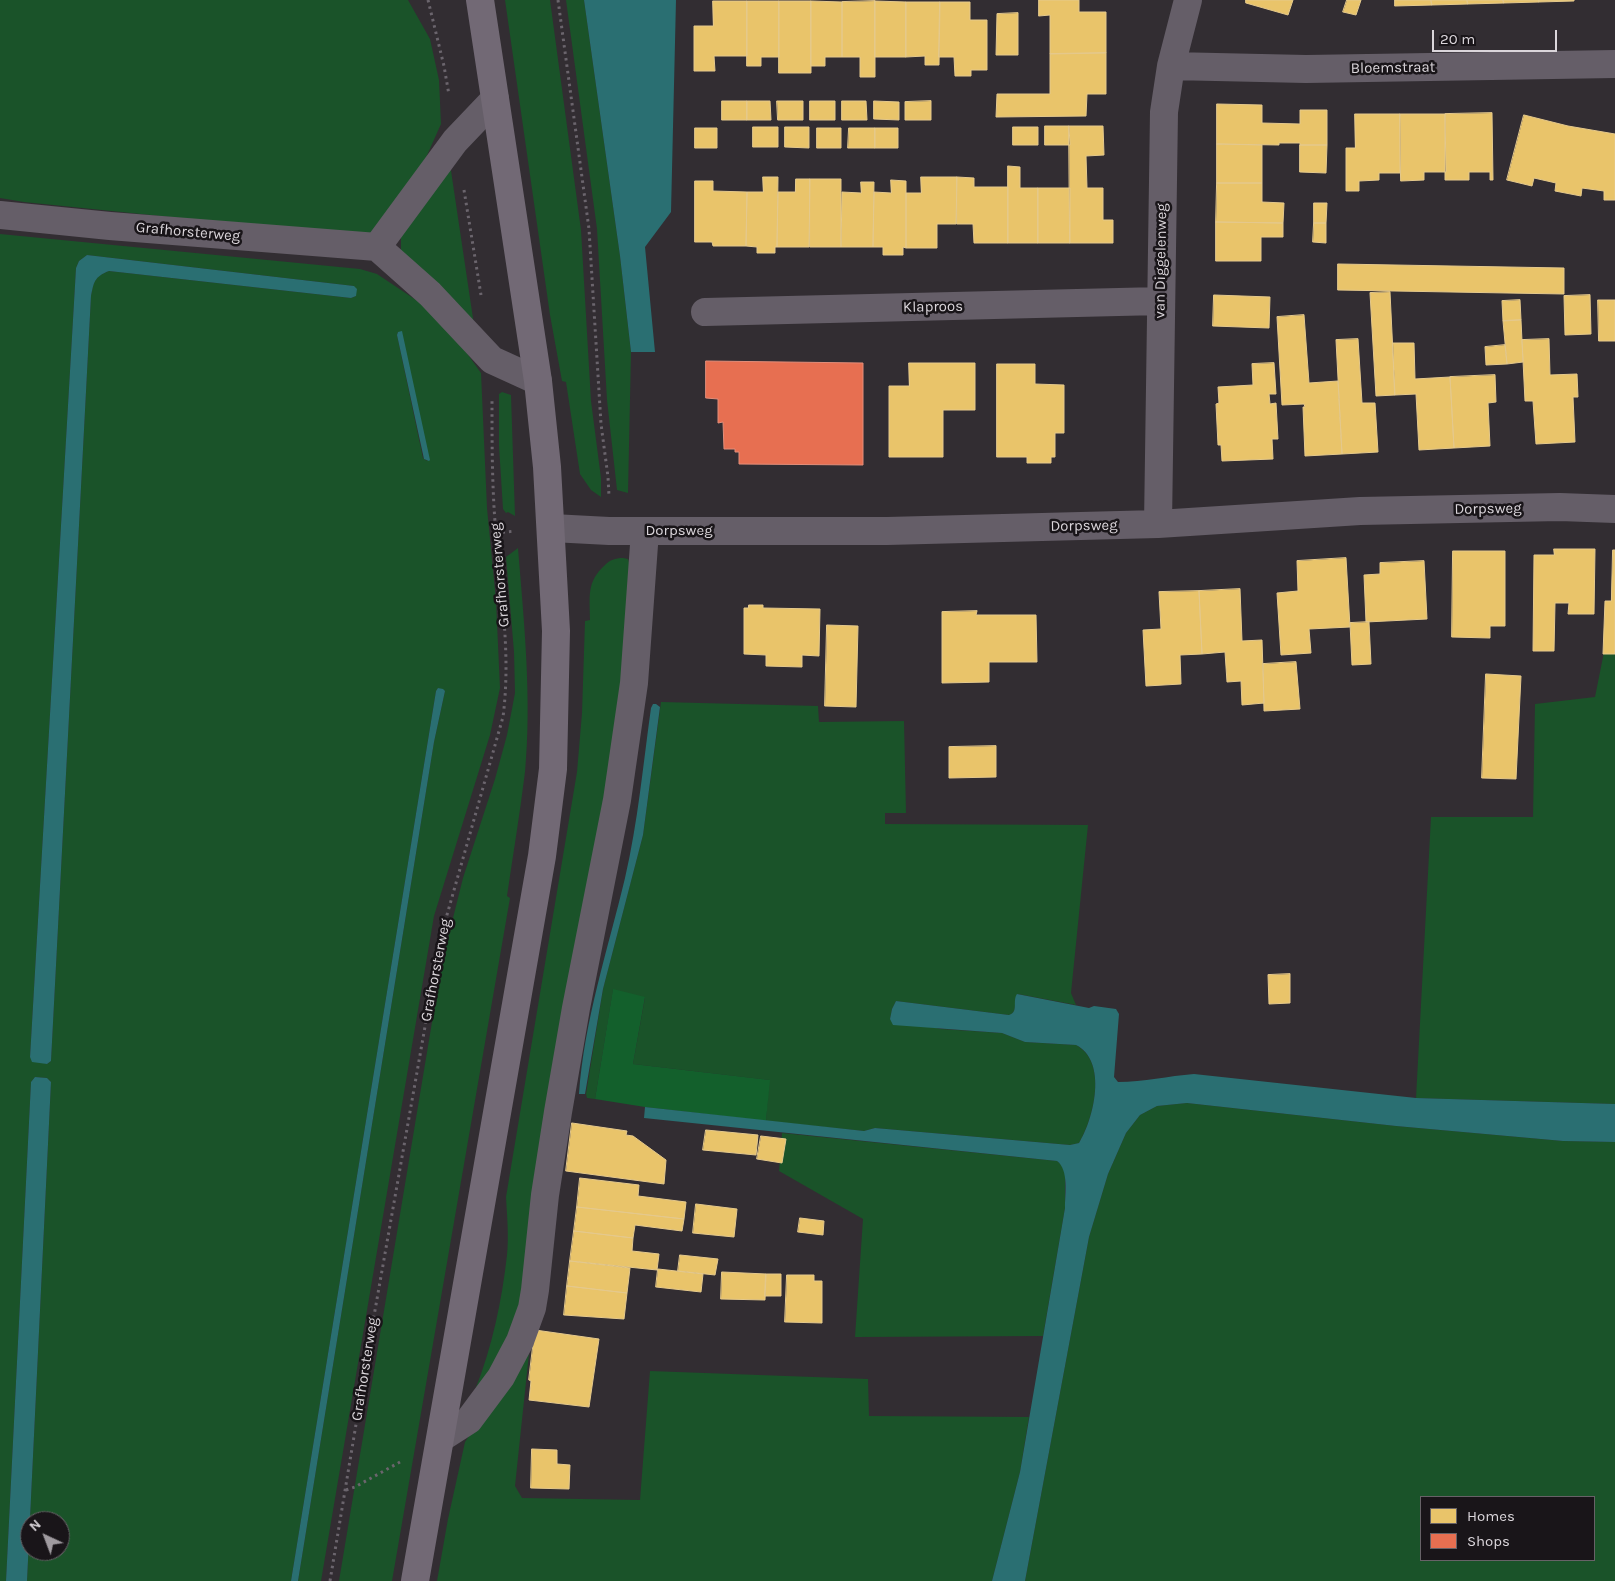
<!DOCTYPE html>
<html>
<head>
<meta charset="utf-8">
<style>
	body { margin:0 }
	#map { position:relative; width:1615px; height:1581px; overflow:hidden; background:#322d32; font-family:Karla,sans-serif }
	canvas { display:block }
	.legend { position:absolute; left:1420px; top:1496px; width:175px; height:65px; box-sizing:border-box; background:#191519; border:1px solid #676267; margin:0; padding:6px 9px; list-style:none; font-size:15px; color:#dbd6db }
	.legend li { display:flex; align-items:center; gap:10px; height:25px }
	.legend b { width:25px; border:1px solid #676267 }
	.north { position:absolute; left:20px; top:1511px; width:50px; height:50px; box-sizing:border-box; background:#191519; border:1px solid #676267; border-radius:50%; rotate:317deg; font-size:14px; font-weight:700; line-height:20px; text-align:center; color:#dbd6db }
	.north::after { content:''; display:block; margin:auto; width:18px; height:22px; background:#a09ba0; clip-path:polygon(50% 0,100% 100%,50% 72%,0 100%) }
	.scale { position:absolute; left:1432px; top:30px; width:125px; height:22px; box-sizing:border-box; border:2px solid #dbd6db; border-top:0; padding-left:6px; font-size:15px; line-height:18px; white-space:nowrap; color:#dbd6db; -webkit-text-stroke:4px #191519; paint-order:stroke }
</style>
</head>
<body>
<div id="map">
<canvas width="1615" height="1581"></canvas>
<ul class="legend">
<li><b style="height:14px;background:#e9c46a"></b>Homes</li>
<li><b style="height:14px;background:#e76f51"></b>Shops</li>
</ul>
<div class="north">N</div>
<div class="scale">20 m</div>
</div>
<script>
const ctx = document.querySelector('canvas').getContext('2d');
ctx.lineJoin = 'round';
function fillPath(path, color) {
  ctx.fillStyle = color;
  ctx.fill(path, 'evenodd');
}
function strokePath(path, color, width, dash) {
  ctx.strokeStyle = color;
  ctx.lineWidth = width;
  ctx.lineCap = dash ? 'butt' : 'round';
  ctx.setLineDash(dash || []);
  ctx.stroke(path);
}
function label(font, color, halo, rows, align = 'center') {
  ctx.font = font + ' Karla,sans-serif';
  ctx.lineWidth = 5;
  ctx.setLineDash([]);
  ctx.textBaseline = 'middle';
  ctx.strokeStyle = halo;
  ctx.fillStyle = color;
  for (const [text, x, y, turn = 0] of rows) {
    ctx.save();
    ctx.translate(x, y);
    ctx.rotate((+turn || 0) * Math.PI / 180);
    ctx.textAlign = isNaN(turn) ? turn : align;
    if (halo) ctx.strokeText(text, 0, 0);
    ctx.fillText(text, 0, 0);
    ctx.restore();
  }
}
fillPath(new Path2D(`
	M 0,0 L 408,0 L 430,39 L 439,80 L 441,124 L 424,162 L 382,226 L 365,237 L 24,202 L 0,198 Z
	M 505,0 L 550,0 L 581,230 L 591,401 L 601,478 L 601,497 L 591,490 L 580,474 L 566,382 L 562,381 L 550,315 Z
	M 566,0 L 584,0 L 620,256 L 631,352 L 628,493 L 617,490 L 607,400 L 597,229 Z
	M 450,164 L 474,325 L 401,256 L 401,235 Z
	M 0,234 L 360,269 L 377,274 L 428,308 L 454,335 L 481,373 L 487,508 L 496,601 L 500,688 L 490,735 L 434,916 L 321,1581 L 298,1581 L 434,742 L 445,691 L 438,688 L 436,691 L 291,1581 L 27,1581 L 51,1082 L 47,1078 L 35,1077 L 31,1082 L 6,1581 L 0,1581 ZM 87,255 L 354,286 L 356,296 L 351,298 L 109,271 C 94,277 94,281 91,296 L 51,1061 L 47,1064 L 30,1057 L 76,268 L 79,261 ZM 398,332 L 427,461 L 423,458 L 397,335 ZM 30,1521 L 60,1521 L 60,1551 L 30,1551 Z
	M 502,392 L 511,395 L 515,516 L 508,512 L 506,513 L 503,509 L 499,446 L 499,394 Z
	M 518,548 C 524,622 532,698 525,772 C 520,813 513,855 507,896 L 510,898 L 392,1581 L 339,1581 L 442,962 L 463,878 L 495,779 L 507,735 L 515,693 L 514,652 L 506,557 Z
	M 623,558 L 628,559 L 630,566 L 616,755 L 523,1302 L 505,1353 L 475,1390 C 492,1348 502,1300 507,1255 C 509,1236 507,1216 506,1197 L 577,772 L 582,713 L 585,621 L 590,620 C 590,597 586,582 605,565 C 610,560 615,558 623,558 Z
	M 1604,652 L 1615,652 L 1615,1104 L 1416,1098 L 1431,817 L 1533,817 L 1535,704 L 1595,697 Z
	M 661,702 L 818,706 L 819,722 L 904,721 L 906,813 L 885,813 L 885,824 L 1088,825 L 1071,993 L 1076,1005 L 1018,994 C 1012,1001 1019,1012 1009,1015 L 896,1001 L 892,1009 L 890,1019 L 941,1029 L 1002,1033 L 1025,1042 L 1076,1045 C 1108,1062 1094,1118 1079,1143 L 1070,1145 L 875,1128 L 864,1131 L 766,1121 L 769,1080 L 633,1064 L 645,998 L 613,990 L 595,1099 L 587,1098 L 586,1094 L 603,989 L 643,835 Z
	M 1187,1103 L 1396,1126 L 1563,1141 L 1615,1142 L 1615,1581 L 1025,1581 L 1089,1237 L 1108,1174 L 1126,1133 L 1140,1115 L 1157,1106 ZM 1421,1497 L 1594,1497 L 1594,1560 L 1421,1560 Z
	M 782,1133 L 1057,1161 L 1062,1165 L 1065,1173 L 1065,1208 L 1043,1336 L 855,1337 L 863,1219 L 779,1171 Z
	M 530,1344 L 515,1486 L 522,1498 L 640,1500 L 650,1371 L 868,1379 L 869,1416 L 1029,1417 L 1020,1472 L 992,1581 L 437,1581 L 448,1519 L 465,1442 Z`), '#1a5329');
fillPath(new Path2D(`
	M 613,989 L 645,997 L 633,1064 L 770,1080 L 766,1121 L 645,1107 L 595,1099 Z`), '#13602c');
fillPath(new Path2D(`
	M 584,0 L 676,0 L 671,212 L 645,247 L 655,352 L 631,352 L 620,256 Z
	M 87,255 L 354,286 L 357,289 L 356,296 L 351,298 L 109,271 C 94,277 94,282 91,296 L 51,1061 L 47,1064 L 32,1062 L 30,1057 L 76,268 L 79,261 Z
	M 402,331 L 430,460 L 429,461 L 424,459 L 397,335 L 398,332 Z
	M 438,688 L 443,689 L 445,691 L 434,742 L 298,1581 L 291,1581 L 436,691 Z
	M 653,704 L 656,704 L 660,707 L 643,835 L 603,989 L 585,1094 L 579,1094 C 584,1021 608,949 625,878 C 638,822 643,765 651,708 Z
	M 1017,994 L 1089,1008 L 1094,1006 L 1116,1009 L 1119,1014 L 1114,1077 L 1118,1082 C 1144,1082 1168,1076 1194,1074 L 1416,1098 L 1615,1104 L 1615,1142 L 1563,1141 L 1396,1126 L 1187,1103 L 1157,1106 L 1140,1115 L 1126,1133 L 1108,1174 L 1089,1237 L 1025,1581 L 992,1581 L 1020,1472 L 1065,1208 C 1065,1194 1069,1170 1057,1161 L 644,1118 L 645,1107 L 864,1131 L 875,1128 L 1070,1145 L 1079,1143 C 1094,1119 1108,1061 1076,1045 L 1025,1042 L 1002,1033 L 893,1025 L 890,1019 L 892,1009 L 896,1001 L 1009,1015 C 1019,1012 1012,1001 1017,994 Z
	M 35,1077 L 47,1078 L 51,1082 L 27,1581 L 6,1581 L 31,1082 Z`), '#2a6f72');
const homes = new Path2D(`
	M 1039,0 L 1079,0 L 1079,12 L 1106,12 L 1106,53 L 1050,54 L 1050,15 L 1039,16 Z
	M 1246,0 L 1293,0 L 1288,15 L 1246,3 Z
	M 1347,0 L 1361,0 L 1356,15 L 1343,12 Z
	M 1395,0 L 1431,0 L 1432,5 L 1395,6 Z
	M 1431,0 L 1467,0 L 1468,4 L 1432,5 Z
	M 1467,0 L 1503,0 L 1504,3 L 1468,4 Z
	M 1503,0 L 1539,0 L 1539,2 L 1504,3 Z
	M 1539,0 L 1574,0 L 1574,1 L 1539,2 Z
	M 713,1 L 747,1 L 747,56 L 714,56 L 715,71 L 694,71 L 694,26 L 713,26 Z
	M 747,1 L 779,1 L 779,57 L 761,57 L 761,66 L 747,66 Z
	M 779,1 L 811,1 L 811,73 L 779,73 Z
	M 811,1 L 842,2 L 842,57 L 825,57 L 825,66 L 811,66 Z
	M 875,1 L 875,77 L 860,77 L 860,57 L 842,57 L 842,2 Z
	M 875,1 L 906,2 L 906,57 L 875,57 Z
	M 906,2 L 940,2 L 939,65 L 925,65 L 925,56 L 906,57 Z
	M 940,2 L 970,2 L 970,20 L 987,20 L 987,70 L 971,70 L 971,76 L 955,76 L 954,57 L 939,57 Z
	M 1018,13 L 1018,55 L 996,55 L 997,14 Z
	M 1106,53 L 1106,94 L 1087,94 L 1086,116 L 996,117 L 997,94 L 1050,94 L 1050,54 Z
	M 722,101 L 747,101 L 747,120 L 722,120 Z
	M 747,101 L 770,101 L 771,120 L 747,120 Z
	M 777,101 L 803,101 L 803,120 L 778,120 Z
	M 810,101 L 835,101 L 835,120 L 810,120 Z
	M 842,101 L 866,101 L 867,120 L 842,120 Z
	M 874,101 L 899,102 L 899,120 L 874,119 Z
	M 931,101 L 931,120 L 905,120 L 905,102 Z
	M 1217,104 L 1262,105 L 1262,123 L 1300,124 L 1300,110 L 1327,110 L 1327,145 L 1300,145 L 1300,143 L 1279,143 L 1279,145 L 1217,144 Z
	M 1492,113 L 1493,180 L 1490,180 L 1490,172 L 1469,172 L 1469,180 L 1445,180 L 1445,114 Z
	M 1355,114 L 1400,114 L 1400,173 L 1379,173 L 1379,180 L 1359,181 L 1359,191 L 1346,191 L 1346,148 L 1355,148 Z
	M 1400,114 L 1445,114 L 1446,172 L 1424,172 L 1424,180 L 1401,181 Z
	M 1524,115 L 1568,126 L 1615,134 L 1615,200 L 1604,200 L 1604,191 L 1582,188 L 1581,196 L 1555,191 L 1556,183 L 1534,178 L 1532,186 L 1507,180 Z
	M 1045,126 L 1069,126 L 1070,145 L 1045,145 Z
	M 1069,126 L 1103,126 L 1104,155 L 1086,156 L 1087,188 L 1103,188 L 1103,220 L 1113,220 L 1113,243 L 1070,243 Z
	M 753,127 L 778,127 L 778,147 L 753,147 Z
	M 785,127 L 809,127 L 809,148 L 785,147 Z
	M 1013,127 L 1038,127 L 1038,145 L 1013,145 Z
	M 695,128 L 717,128 L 717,148 L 695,148 Z
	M 817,128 L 841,128 L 841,148 L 817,148 Z
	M 849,128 L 875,128 L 875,148 L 848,148 Z
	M 875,128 L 898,128 L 898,148 L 875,148 Z
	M 1217,144 L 1262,145 L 1262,183 L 1217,183 Z
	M 1300,145 L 1327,145 L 1326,173 L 1300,172 Z
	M 1008,166 L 1020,167 L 1020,188 L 1038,188 L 1038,243 L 1008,243 Z
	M 763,177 L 778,177 L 777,247 L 775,247 L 775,253 L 757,253 L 757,247 L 746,246 L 747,192 L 763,192 Z
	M 921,177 L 957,177 L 956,224 L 937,224 L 937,248 L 906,248 L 906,193 L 921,193 Z
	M 957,177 L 974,178 L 974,187 L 1008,187 L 1008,243 L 974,243 L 973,224 L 957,224 Z
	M 796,179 L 810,179 L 809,247 L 777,247 L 778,192 L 795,192 Z
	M 810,179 L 841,179 L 841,247 L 810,247 Z
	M 891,180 L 906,181 L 906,248 L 903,247 L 903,255 L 883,255 L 883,247 L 873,247 L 874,192 L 891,193 Z
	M 695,181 L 713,181 L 713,191 L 747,192 L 746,246 L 713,246 L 712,242 L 695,242 Z
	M 861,182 L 874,182 L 873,247 L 841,247 L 842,192 L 861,193 Z
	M 1217,183 L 1262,183 L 1262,202 L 1284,203 L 1283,223 L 1216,222 Z
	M 1038,188 L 1070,188 L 1070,243 L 1038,243 Z
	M 1314,203 L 1327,203 L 1326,223 L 1314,223 Z
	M 1216,222 L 1283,223 L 1283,237 L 1261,237 L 1261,261 L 1216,261 Z
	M 1314,223 L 1326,223 L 1326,243 L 1313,242 Z
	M 1338,264 L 1564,268 L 1564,294 L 1338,290 Z
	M 1390,292 L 1395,395 L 1376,396 L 1370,293 Z
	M 1214,295 L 1270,297 L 1269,328 L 1213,326 Z
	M 1590,295 L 1591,334 L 1565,335 L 1564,296 Z
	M 1520,300 L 1521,320 L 1503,321 L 1502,301 Z
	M 1598,300 L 1615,300 L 1615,341 L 1599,341 Z
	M 1304,315 L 1309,383 L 1338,381 L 1342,454 L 1305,456 L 1303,407 L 1305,407 L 1304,404 L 1282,405 L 1277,317 Z
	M 1521,320 L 1523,362 L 1507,364 L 1503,321 Z
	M 1358,339 L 1362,403 L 1375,403 L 1378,452 L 1342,454 L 1336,340 Z
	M 1549,339 L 1550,375 L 1577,374 L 1578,397 L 1573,397 L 1575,442 L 1536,444 L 1533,401 L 1525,401 L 1522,340 Z
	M 1393,343 L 1414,343 L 1415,379 L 1450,377 L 1454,448 L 1419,450 L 1416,394 L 1395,395 Z
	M 1505,345 L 1507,364 L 1486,365 L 1485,347 Z
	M 909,363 L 975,363 L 975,410 L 943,410 L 943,457 L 889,457 L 889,386 L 909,386 Z
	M 1274,363 L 1276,394 L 1269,394 L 1270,404 L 1276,403 L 1278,439 L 1272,439 L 1273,459 L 1222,461 L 1221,445 L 1218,445 L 1216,404 L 1219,403 L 1218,387 L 1253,385 L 1252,364 Z
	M 997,364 L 1035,364 L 1035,384 L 1064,385 L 1064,433 L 1055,433 L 1055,457 L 1051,457 L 1051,463 L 1027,463 L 1027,457 L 997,457 Z
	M 1495,375 L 1496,402 L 1488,403 L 1490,446 L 1454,448 L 1450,377 Z
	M 1554,549 L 1595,549 L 1594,614 L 1568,614 L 1569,603 L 1555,603 L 1554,651 L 1533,651 L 1534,555 L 1554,555 Z
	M 1613,550 L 1615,550 L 1615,654 L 1603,654 L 1605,601 L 1611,601 Z
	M 1453,551 L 1505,551 L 1505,626 L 1490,626 L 1490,638 L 1452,637 Z
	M 1346,558 L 1350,627 L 1309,629 L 1311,653 L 1281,655 L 1277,593 L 1298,591 L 1297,561 Z
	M 1424,561 L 1427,619 L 1366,622 L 1364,575 L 1380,574 L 1380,563 Z
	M 1240,589 L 1242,641 L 1262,640 L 1264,703 L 1242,705 L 1241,681 L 1227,682 L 1225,652 L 1202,654 L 1199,591 Z
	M 1199,591 L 1202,654 L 1180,655 L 1181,684 L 1146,686 L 1143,630 L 1161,629 L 1159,592 Z
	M 749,605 L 763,605 L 763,608 L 820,609 L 819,656 L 802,655 L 802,667 L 766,666 L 766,655 L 744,654 L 744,608 L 748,608 Z
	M 977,611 L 976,615 L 1036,615 L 1037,662 L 989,662 L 989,682 L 942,683 L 942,612 Z
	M 1369,622 L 1371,664 L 1352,665 L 1350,623 Z
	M 827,625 L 858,626 L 856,707 L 825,706 Z
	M 1296,662 L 1300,709 L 1264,711 L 1263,664 Z
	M 1486,674 L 1521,676 L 1516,779 L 1482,778 Z
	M 996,746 L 996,777 L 949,778 L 949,747 Z
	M 1290,974 L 1290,1003 L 1269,1004 L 1268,975 Z
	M 572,1123 L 627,1131 L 626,1135 L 633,1136 L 666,1160 L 664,1184 L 566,1171 Z
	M 706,1130 L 758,1135 L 756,1155 L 703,1150 Z
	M 761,1136 L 786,1139 L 782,1163 L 757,1159 Z
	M 580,1178 L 639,1185 L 638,1196 L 686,1202 L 684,1219 L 577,1207 Z
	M 696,1204 L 737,1209 L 734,1237 L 693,1233 Z
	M 577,1207 L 684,1219 L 682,1231 L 635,1225 L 633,1238 L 574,1231 Z
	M 800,1218 L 824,1221 L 823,1235 L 798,1232 Z
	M 574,1231 L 633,1238 L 632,1251 L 659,1254 L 657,1270 L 570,1261 Z
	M 680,1255 L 718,1259 L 715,1275 L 678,1271 Z
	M 570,1261 L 630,1268 L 627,1293 L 567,1286 Z
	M 658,1269 L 703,1274 L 701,1292 L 656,1287 Z
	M 722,1272 L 766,1274 L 765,1300 L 721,1299 Z
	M 766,1274 L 781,1274 L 781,1296 L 765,1296 Z
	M 787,1275 L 814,1275 L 814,1281 L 822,1281 L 822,1323 L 785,1322 Z
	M 567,1286 L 627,1293 L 624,1319 L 564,1315 Z
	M 535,1330 L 599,1339 L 589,1407 L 529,1400 L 531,1381 L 529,1380 Z
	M 532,1449 L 557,1450 L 557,1464 L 570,1465 L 569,1489 L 531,1488 Z`);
fillPath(homes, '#e9c46a');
strokePath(homes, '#e5c98c', 1);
const shops = new Path2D(`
	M 706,361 L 863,363 L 863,465 L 739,464 L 739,452 L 735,452 L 735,449 L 724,449 L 723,422 L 718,423 L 718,399 L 706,398 Z`);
fillPath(shops, '#e76f51');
strokePath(shops, '#e38e7a', 1);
strokePath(new Path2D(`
	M 428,0 L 444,66 L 449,95
	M 558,0 L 589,229 L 601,424 L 608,477 L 609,496
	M 464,190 L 481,295
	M 496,533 L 515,531
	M 346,1490 L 355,1487 L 400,1462
	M 330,1581 L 374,1316 L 441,936 L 503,717 C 511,654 501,597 496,534 C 492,490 492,445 492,401`), '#6b656d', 3, [2.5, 4]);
strokePath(new Path2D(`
	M 1171,66 L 1306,69 L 1615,64
	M 0,215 L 110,226 L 377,247 L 430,294 L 492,360 L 538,381
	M 377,247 L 455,141 L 495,99
	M 705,312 L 1160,301
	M 1158,524 L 1164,112 L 1171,66 L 1188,0
	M 552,528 L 609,531 L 887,531 L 1158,524 L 1360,511 L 1560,507 L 1615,509
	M 441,1438 L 469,1420 L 501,1377 L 520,1341 L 532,1308 L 535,1290 L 545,1195 L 558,1112 L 576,1008 L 617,800 L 634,683 L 645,531`), '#655e68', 28);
strokePath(new Path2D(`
	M 415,1581 L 542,856 L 553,769 L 556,631 L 547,467 L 538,381 L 480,0`), '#726975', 28);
label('15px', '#dbd6db', '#191519', [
	["Bloemstraat",1393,68,-1],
	["Grafhorsterweg",188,232,5],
	["van Diggelenweg",1161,261,-89],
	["Klaproos",933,307,-1],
	["Dorpsweg",1488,509,-1],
	["Dorpsweg",1084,526,-1],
	["Dorpsweg",679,531],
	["Grafhorsterweg",500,575,-95],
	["Grafhorsterweg",436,970,-79],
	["Grafhorsterweg",365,1369,-81]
]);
</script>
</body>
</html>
